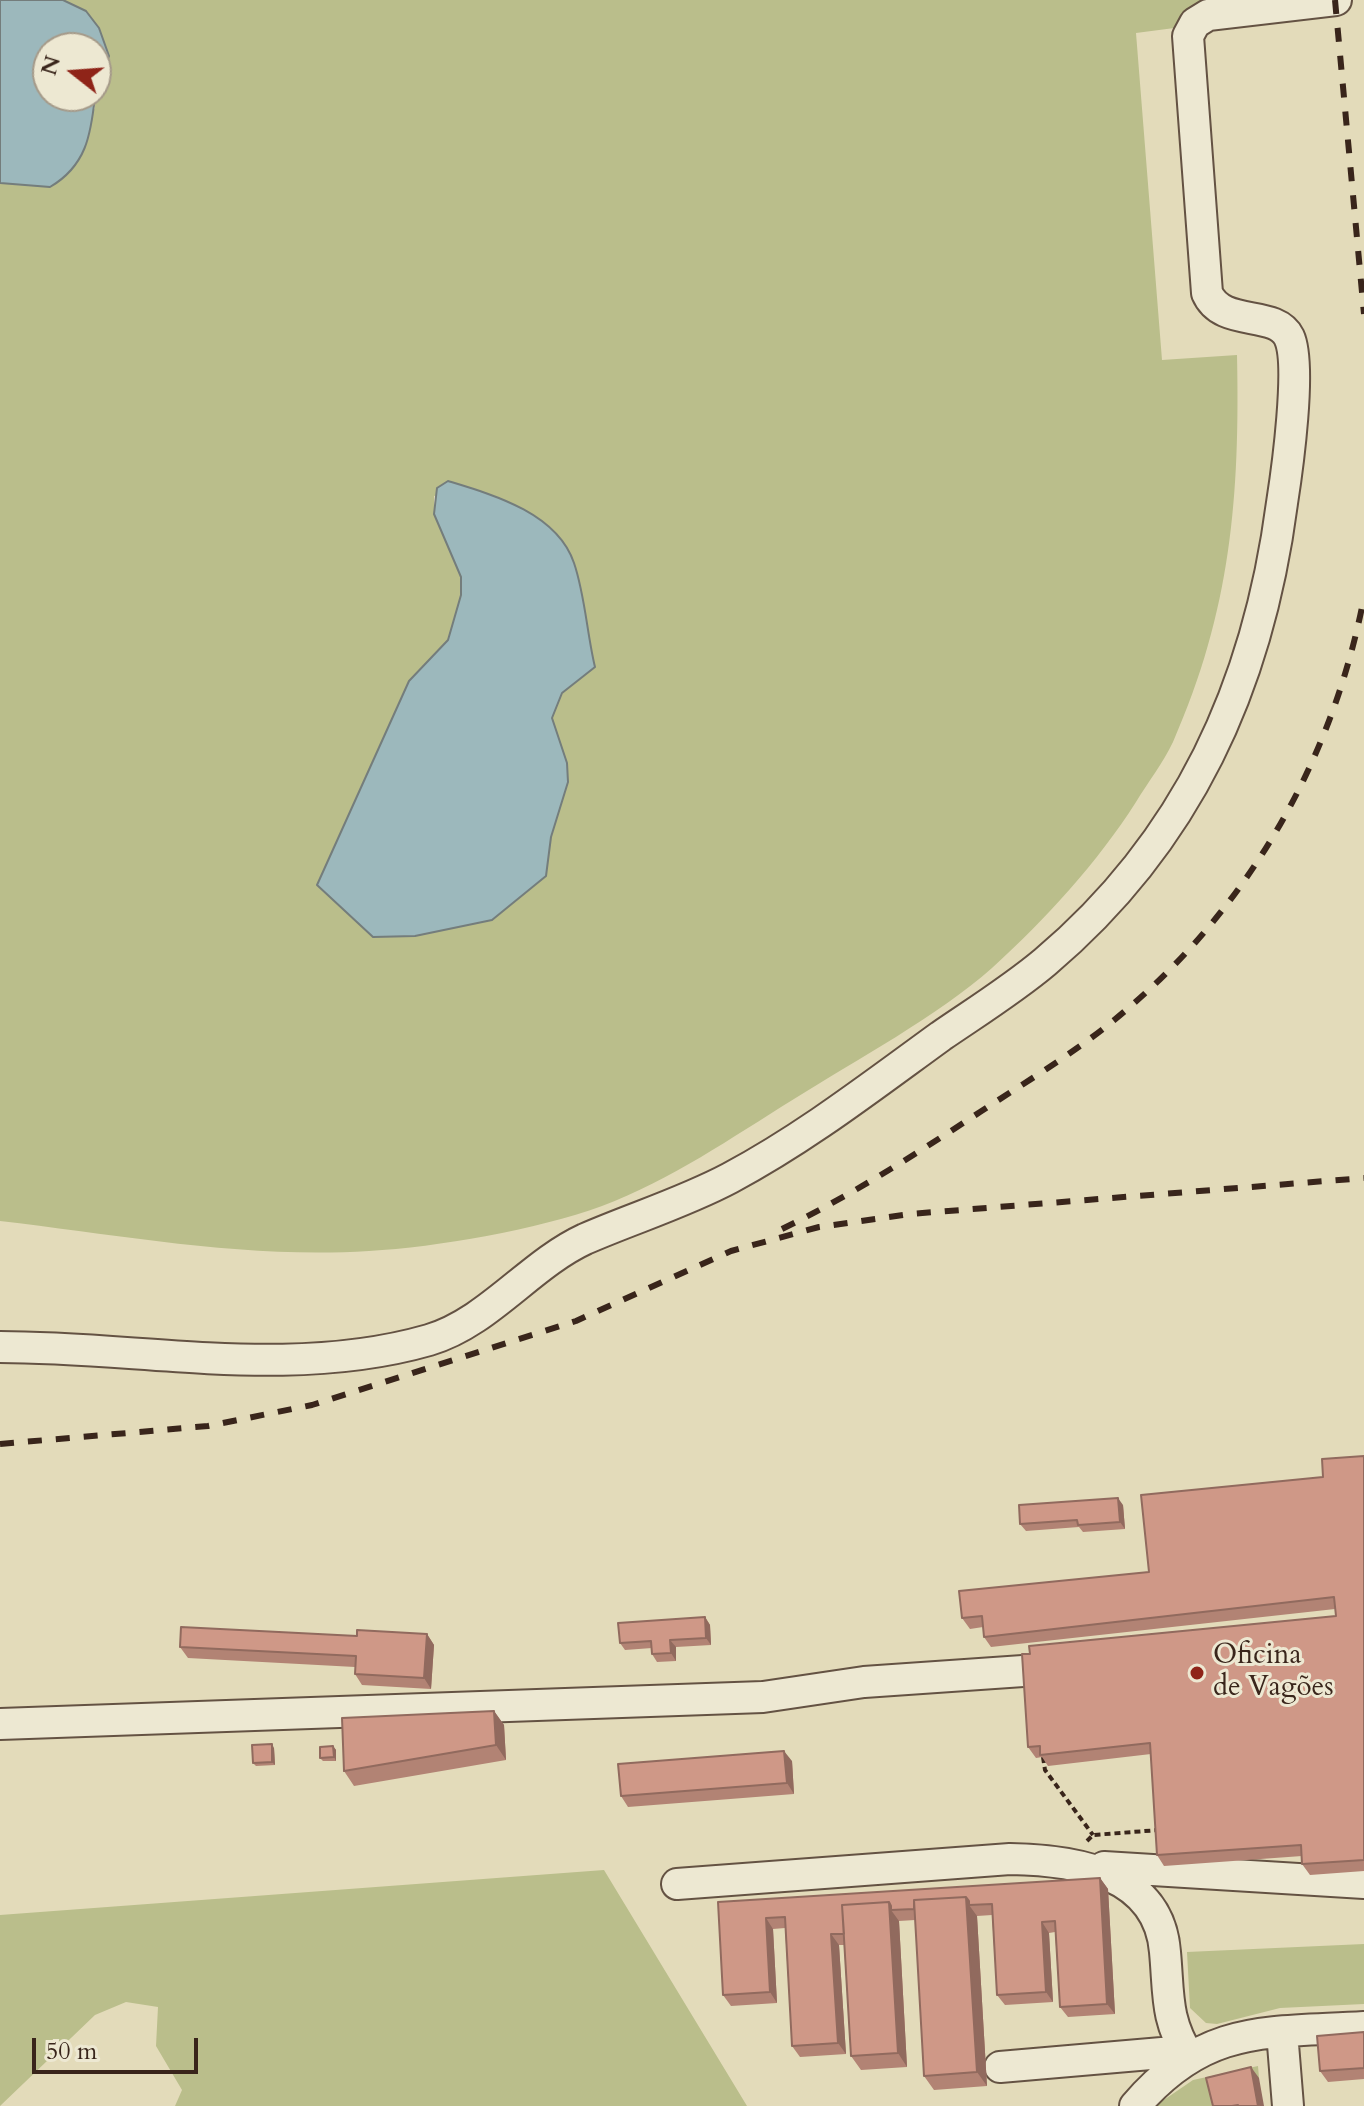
<!DOCTYPE html>
<html>
<head>
<meta charset="utf-8">
<style>
	body { margin:0 }
	#map { position:relative; width:1364px; height:2106px; overflow:hidden; background:#e3dbba; font-family:Cardo,serif }
	canvas { display:block }
	.north { position:absolute; left:32px; top:32px; width:80px; height:80px; box-sizing:border-box; background:#ede8d2; border:2px solid #a59a89; border-radius:50%; rotate:287deg; font-size:22px; font-weight:700; line-height:32px; text-align:center; color:#39251b }
	.north::after { content:''; display:block; margin:auto; width:28px; height:36px; background:#8f2418; clip-path:polygon(50% 0,100% 100%,50% 72%,0 100%) }
	.scale { position:absolute; left:32px; top:2038px; width:166px; height:36px; box-sizing:border-box; border:4px solid #39251b; border-top:0; padding-left:10px; font-size:24px; line-height:28px; white-space:nowrap; color:#39251b; -webkit-text-stroke:6px #ede8d2; paint-order:stroke }
</style>
</head>
<body>
<div id="map">
<canvas width="1364" height="2106"></canvas>
<div class="north">N</div>
<div class="scale">50 m</div>
</div>
<script>
const ctx = document.querySelector('canvas').getContext('2d');
ctx.lineJoin = 'round';
function fillPath(path, color) {
  ctx.fillStyle = color;
  ctx.fill(path, 'evenodd');
}
function strokePath(path, color, width, dash) {
  ctx.strokeStyle = color;
  ctx.lineWidth = width;
  ctx.lineCap = dash ? 'butt' : 'round';
  ctx.setLineDash(dash || []);
  ctx.stroke(path);
}
function label(font, color, halo, rows, align = 'center') {
  ctx.font = font + ' Cardo,serif';
  ctx.lineWidth = 6;
  ctx.setLineDash([]);
  ctx.textBaseline = 'middle';
  ctx.strokeStyle = halo;
  ctx.fillStyle = color;
  for (const [text, x, y, turn = 0] of rows) {
    ctx.save();
    ctx.translate(x, y);
    ctx.rotate((+turn || 0) * Math.PI / 180);
    ctx.textAlign = isNaN(turn) ? turn : align;
    if (halo) ctx.strokeText(text, 0, 0);
    ctx.fillText(text, 0, 0);
    ctx.restore();
  }
}
fillPath(new Path2D(`
	M 63,0 L 1202,0 L 1205,24 L 1136,33 L 1162,360 L 1237,355 C 1240,496 1231,611 1173,742 C 1163,763 1148,782 1136,802 C 1097,863 1046,919 992,968 C 938,1016 856,1060 794,1099 C 731,1138 671,1180 602,1206 C 536,1230 438,1247 369,1251 C 246,1259 121,1235 0,1221 L 0,183 L 50,187 L 95,108 L 94,98 L 109,56 C 99,29 91,12 63,0 ZM 477,490 C 503,499 534,511 554,531 C 579,557 586,630 594,667 L 562,693 L 552,718 L 568,782 L 551,837 L 546,876 L 529,889 L 409,681 L 448,640 L 461,595 L 461,577 L 434,513 L 434,496 Z
	M 604,1870 L 747,2106 L 175,2106 L 182,2090 L 156,2046 L 158,2007 L 126,2002 L 95,2015 L 0,2106 L 0,1915 Z
	M 1364,1944 L 1364,2004 L 1280,2008 L 1217,2024 L 1206,2023 L 1190,2008 L 1187,1952 Z
	M 1258,2066 L 1259,2078 L 1218,2106 L 1155,2106 L 1193,2080 Z`), '#babe8b');
const water = new Path2D(`
	M 0,0 L 63,0 L 86,11 L 99,28 L 109,56 L 96,93 L 96,48 L 48,48 L 48,96 L 95,96 C 91,135 86,166 50,187 L 0,183 Z
	M 448,481 C 494,495 557,513 574,563 C 585,595 587,634 595,667 L 562,693 L 552,718 L 567,763 L 568,782 L 551,837 L 546,876 L 492,920 L 415,936 L 373,937 L 317,885 L 409,681 L 448,640 L 461,595 L 461,577 L 434,514 L 437,488 Z`);
fillPath(water, '#9cb8bc');
strokePath(water, '#747d7c', 2);
const minor = new Path2D(`
	M 0,1347 C 142,1347 290,1380 429,1340 C 489,1322 529,1265 585,1239 C 633,1218 683,1203 730,1178 C 805,1138 872,1086 941,1036 C 976,1012 1013,989 1045,962 C 1188,841 1258,686 1282,503 C 1287,471 1302,364 1289,337 C 1275,309 1222,328 1207,293 L 1188,36 L 1195,23 L 1208,15 L 1336,0
	M 0,1724 L 763,1697 L 864,1682 L 1023,1671
	M 1104,1867 L 1364,1883
	M 677,1884 L 1010,1859 C 1074,1860 1159,1872 1165,1952 C 1169,1994 1165,2019 1189,2057
	M 1282,2032 L 1288,2106
	M 1000,2067 L 1185,2051
	M 1135,2106 C 1205,2024 1266,2033 1364,2027`);
strokePath(minor, '#645243', 34);
strokePath(new Path2D(`
	M 1043,1757 L 1045,1770 L 1093,1835
	M 1087,1841 L 1093,1835 L 1159,1830`), '#39251b', 4, [6, 4]);
strokePath(minor, '#ede8d2', 30);
strokePath(new Path2D(`
	M 1335,0 L 1364,314
	M 782,1229 C 852,1195 916,1154 980,1112 C 1032,1078 1086,1046 1133,1004 C 1254,899 1334,754 1364,597
	M 0,1444 L 208,1426 L 312,1405 L 576,1321 L 731,1251 L 819,1227 L 910,1214 L 1364,1178`), '#39251b', 6, [14, 14]);
fillPath(new Path2D(`
	M 1364,1456 L 1364,1871 L 1310,1875 L 1302,1864 L 1302,1856 L 1164,1866 L 1157,1855 L 1151,1754 L 1048,1766 L 1042,1757 L 1036,1758 L 1028,1747 L 1336,1616 L 1335,1609 L 991,1647 L 984,1637 L 983,1627 L 970,1629 L 962,1618 L 1149,1572 L 1323,1477 Z
	M 1123,1505 L 1125,1529 L 1083,1532 L 1079,1527 L 1026,1531 L 1020,1524 Z
	M 705,1617 L 710,1625 L 711,1645 L 676,1647 L 676,1661 L 657,1662 L 652,1654 L 652,1648 L 625,1650 L 620,1643 Z
	M 427,1634 L 434,1645 L 431,1689 L 362,1685 L 355,1674 L 355,1667 L 188,1658 L 180,1647 L 357,1636 Z
	M 494,1711 L 504,1725 L 506,1760 L 354,1786 L 344,1771 Z
	M 333,1746 L 336,1750 L 336,1761 L 323,1761 L 320,1758 Z
	M 274,1748 L 275,1765 L 256,1766 L 253,1763 Z
	M 792,1761 L 794,1794 L 628,1807 L 621,1796 Z
	M 1100,1878 L 1108,1889 L 1115,2014 L 1068,2017 L 1060,2007 L 1055,1932 L 1049,1933 L 1053,2002 L 1005,2005 L 997,1995 L 992,1915 L 977,1916 L 987,2086 L 934,2090 L 924,2076 L 915,1920 L 899,1921 L 907,2067 L 861,2070 L 851,2056 L 844,1945 L 839,1945 L 846,2054 L 800,2057 L 792,2046 L 785,1928 L 773,1929 L 777,2003 L 731,2006 L 723,1995 L 718,1902 Z
	M 1364,2032 L 1364,2079 L 1328,2082 L 1320,2071 Z`), '#b28374');
fillPath(new Path2D(`
	M 1118,1498 L 1123,1505 L 1125,1529 L 1120,1522 Z
	M 705,1617 L 710,1625 L 711,1645 L 706,1638 Z
	M 427,1634 L 434,1645 L 431,1689 L 424,1678 Z
	M 670,1640 L 676,1647 L 676,1661 L 671,1653 Z
	M 494,1711 L 504,1725 L 506,1760 L 496,1745 Z
	M 272,1744 L 274,1748 L 275,1765 L 272,1762 Z
	M 333,1746 L 336,1750 L 336,1761 L 334,1757 Z
	M 784,1751 L 792,1761 L 794,1794 L 787,1783 Z
	M 1100,1878 L 1108,1889 L 1115,2014 L 1107,2004 Z
	M 966,1897 L 972,1905 L 969,1905 L 977,1916 L 987,2086 L 977,2072 Z
	M 889,1902 L 894,1910 L 891,1910 L 899,1921 L 907,2067 L 898,2053 Z
	M 766,1918 L 773,1929 L 777,2003 L 770,1992 Z
	M 1042,1922 L 1049,1933 L 1053,2002 L 1046,1992 Z
	M 831,1934 L 839,1945 L 846,2054 L 838,2043 Z
	M 1251,2067 L 1259,2078 L 1264,2106 L 1258,2106 Z`), '#916a5e');
const building = new Path2D(`
	M 1364,1456 L 1364,1860 L 1302,1864 L 1301,1845 L 1157,1855 L 1150,1743 L 1040,1755 L 1040,1746 L 1028,1747 L 1022,1654 L 1030,1654 L 1029,1646 L 1336,1616 L 1334,1597 L 984,1637 L 982,1616 L 962,1618 L 959,1591 L 1149,1572 L 1141,1495 L 1323,1477 L 1322,1459 Z
	M 1118,1498 L 1120,1522 L 1078,1525 L 1077,1520 L 1020,1524 L 1019,1505 Z
	M 705,1617 L 706,1638 L 670,1640 L 671,1653 L 652,1654 L 651,1641 L 620,1643 L 618,1623 Z
	M 181,1627 L 357,1636 L 357,1630 L 427,1634 L 424,1678 L 355,1674 L 356,1656 L 180,1647 Z
	M 494,1711 L 496,1745 L 344,1771 L 342,1718 Z
	M 272,1744 L 272,1762 L 253,1763 L 252,1745 Z
	M 333,1746 L 334,1757 L 320,1758 L 320,1747 Z
	M 784,1751 L 787,1783 L 621,1796 L 618,1764 Z
	M 1100,1878 L 1107,2004 L 1060,2007 L 1055,1921 L 1042,1922 L 1046,1992 L 997,1995 L 992,1904 L 969,1905 L 969,1901 L 966,1897 L 914,1900 L 914,1909 L 891,1910 L 891,1906 L 889,1902 L 842,1905 L 844,1934 L 831,1934 L 838,2043 L 792,2046 L 785,1917 L 766,1918 L 770,1992 L 723,1995 L 718,1902 Z
	M 966,1897 L 977,2072 L 924,2076 L 914,1900 Z
	M 889,1902 L 898,2053 L 851,2056 L 842,1905 Z
	M 1364,2032 L 1364,2068 L 1320,2071 L 1317,2036 Z
	M 1251,2067 L 1258,2106 L 1238,2106 L 1238,2105 L 1232,2106 L 1213,2106 L 1206,2078 Z`);
fillPath(building, '#cf9887');
strokePath(building, '#916a5e', 2);
for (const [x, y, r, color] of [
	[1197,1673,8,"#8f2418"]
]) {
  const dot = new Path2D();
  dot.arc(x, y, r, 0, 2 * Math.PI);
  ctx.fillStyle = color;
  ctx.fill(dot);
  strokePath(dot, '#ede8d2', 3);
}
label('28px', '#39251b', '#ede8d2', [
	["Oficina",1213,1657],
	["de Vagões",1213,1689]
], 'left');
</script>
</body>
</html>
